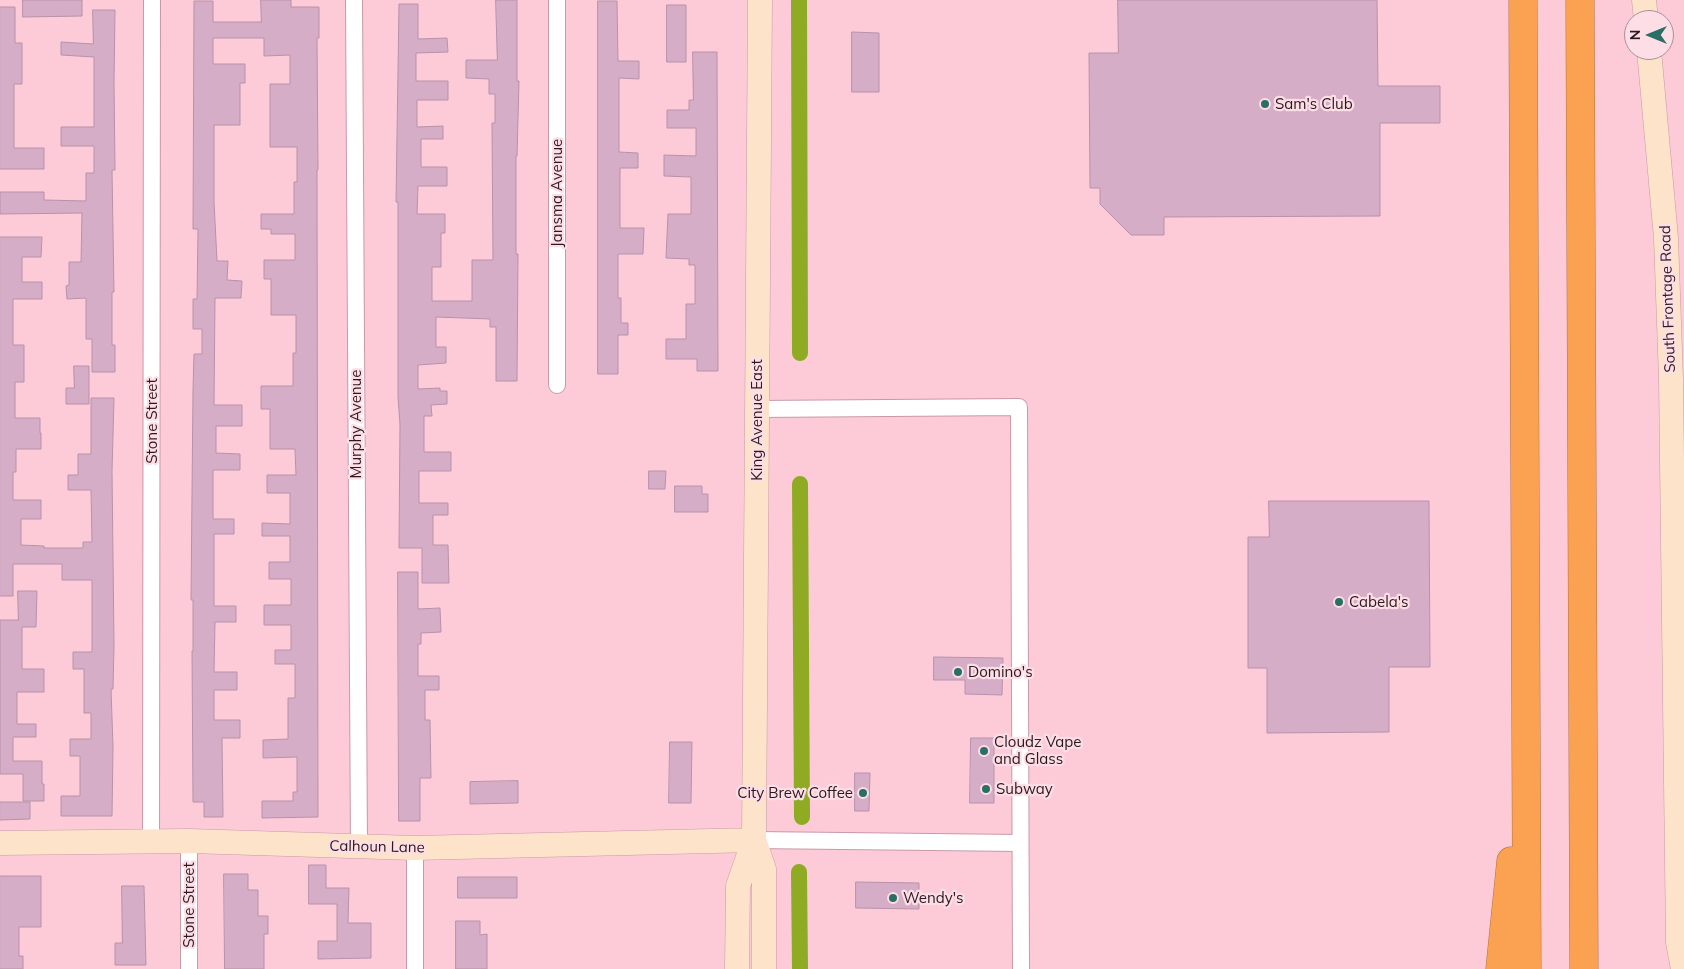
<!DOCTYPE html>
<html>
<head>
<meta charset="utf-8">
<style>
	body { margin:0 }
	#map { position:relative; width:1684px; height:969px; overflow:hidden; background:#fdcbd8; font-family:Mulish,sans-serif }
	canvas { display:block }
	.north { position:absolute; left:1624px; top:10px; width:50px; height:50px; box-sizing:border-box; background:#fddee6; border:1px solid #a98f96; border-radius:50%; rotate:270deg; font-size:14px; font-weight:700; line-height:20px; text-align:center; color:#2a191e }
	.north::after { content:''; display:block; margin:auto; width:18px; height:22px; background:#2a6f64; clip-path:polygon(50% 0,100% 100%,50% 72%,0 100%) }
</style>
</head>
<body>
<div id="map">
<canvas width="1684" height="969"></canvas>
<div class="north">N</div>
</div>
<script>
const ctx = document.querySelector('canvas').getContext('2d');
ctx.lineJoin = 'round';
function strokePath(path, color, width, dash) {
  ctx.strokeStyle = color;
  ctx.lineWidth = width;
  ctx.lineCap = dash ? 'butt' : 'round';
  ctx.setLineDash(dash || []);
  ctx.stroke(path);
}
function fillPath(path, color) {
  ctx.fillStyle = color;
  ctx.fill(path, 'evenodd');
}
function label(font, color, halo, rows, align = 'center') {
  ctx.font = font + ' Mulish,sans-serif';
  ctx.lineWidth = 4.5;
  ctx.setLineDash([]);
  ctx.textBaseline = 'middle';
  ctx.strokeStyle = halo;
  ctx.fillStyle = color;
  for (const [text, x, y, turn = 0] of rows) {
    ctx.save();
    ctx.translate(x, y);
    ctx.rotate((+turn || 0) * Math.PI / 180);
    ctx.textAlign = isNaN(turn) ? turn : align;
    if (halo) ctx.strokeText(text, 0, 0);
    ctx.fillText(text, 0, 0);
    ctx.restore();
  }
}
strokePath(new Path2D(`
	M 799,0 L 800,353
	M 800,484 L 802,817
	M 799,872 L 800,969`), '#8faa23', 16);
const building = new Path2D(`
	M 23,0 L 82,0 L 82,16 L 23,17 Z
	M 261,0 L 291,0 L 291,7 L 319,7 L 319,38 L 317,38 L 318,170 L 317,170 L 318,817 L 262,818 L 262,801 L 293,801 L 293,792 L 297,792 L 297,757 L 263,758 L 263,740 L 288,739 L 288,698 L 295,698 L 295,664 L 275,664 L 275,650 L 291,650 L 291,625 L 264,625 L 264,605 L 291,605 L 291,579 L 269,579 L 269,562 L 290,562 L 290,536 L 262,536 L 262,523 L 290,524 L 290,493 L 267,493 L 267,475 L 296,475 L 295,449 L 270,449 L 270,409 L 261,409 L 261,386 L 293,386 L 293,353 L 296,353 L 296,315 L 271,315 L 271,279 L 264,279 L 264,260 L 295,260 L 295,234 L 271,234 L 271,229 L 261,229 L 261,214 L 294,214 L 294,182 L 297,182 L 297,147 L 270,147 L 270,84 L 290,84 L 290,55 L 264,56 L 264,38 L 213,38 L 213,64 L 245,64 L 245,83 L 240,83 L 240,125 L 214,125 L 214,202 L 217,261 L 228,261 L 227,280 L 242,281 L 241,298 L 215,298 L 214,405 L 242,405 L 242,426 L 216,426 L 216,453 L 240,454 L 240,470 L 213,470 L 213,519 L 234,519 L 234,534 L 214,534 L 214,606 L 236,606 L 236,622 L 215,622 L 214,672 L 237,672 L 237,690 L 214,690 L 214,720 L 240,720 L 240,738 L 222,738 L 223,817 L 204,817 L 204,802 L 193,802 L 192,651 L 193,651 L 193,600 L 191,600 L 193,390 L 194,354 L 202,354 L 202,329 L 193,329 L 193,299 L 197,299 L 198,229 L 193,229 L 194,1 L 213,1 L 213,22 L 261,22 Z
	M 496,0 L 517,0 L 517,81 L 519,81 L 517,156 L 516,156 L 516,254 L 518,254 L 517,381 L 496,381 L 496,327 L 490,327 L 490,319 L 436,317 L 436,347 L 446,347 L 446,363 L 418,365 L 418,389 L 440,388 L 440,391 L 447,391 L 447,404 L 431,405 L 432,416 L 424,416 L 424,452 L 451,452 L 451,471 L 419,471 L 419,503 L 448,503 L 448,515 L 433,515 L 433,545 L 448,545 L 449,583 L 422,583 L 422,548 L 399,548 L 400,424 L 398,397 L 398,202 L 396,202 L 399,4 L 418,4 L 418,39 L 447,38 L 448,52 L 416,53 L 416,81 L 448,81 L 448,100 L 417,100 L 417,127 L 443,126 L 443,139 L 421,139 L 421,167 L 447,167 L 447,186 L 418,186 L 417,214 L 445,214 L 445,233 L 441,233 L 441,267 L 432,267 L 432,301 L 472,301 L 472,260 L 493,260 L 492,123 L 495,123 L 495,94 L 489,94 L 489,79 L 466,78 L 466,60 L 497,60 Z
	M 1118,0 L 1377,0 L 1378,86 L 1440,86 L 1440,123 L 1380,123 L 1380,216 L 1164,217 L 1164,235 L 1131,235 L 1100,204 L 1100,188 L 1090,188 L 1089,53 L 1118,53 Z
	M 598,1 L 617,1 L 618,61 L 639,61 L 639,79 L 619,78 L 619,152 L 638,153 L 638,168 L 620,168 L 620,228 L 644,228 L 643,254 L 618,254 L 618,298 L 621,298 L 621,323 L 628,323 L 628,335 L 618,335 L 618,374 L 598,374 Z
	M 667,5 L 686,5 L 686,62 L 667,62 Z
	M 0,7 L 15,7 L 15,43 L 22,43 L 22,84 L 14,84 L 14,148 L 44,148 L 44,169 L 0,169 Z
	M 93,10 L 115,10 L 114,83 L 115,170 L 112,170 L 114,292 L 112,292 L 112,345 L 115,345 L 115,372 L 92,372 L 92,339 L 86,339 L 86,298 L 67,299 L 66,286 L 69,285 L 69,262 L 81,262 L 82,213 L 0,214 L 0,192 L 44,192 L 44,200 L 86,201 L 86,173 L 94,173 L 94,146 L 61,146 L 61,127 L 94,127 L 94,57 L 61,55 L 61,42 L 93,44 Z
	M 852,32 L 879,33 L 879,92 L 852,92 Z
	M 693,52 L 717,52 L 718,371 L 697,371 L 697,359 L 666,359 L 666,339 L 686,339 L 686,304 L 695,304 L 695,265 L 689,265 L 689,259 L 666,258 L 668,214 L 691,214 L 691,177 L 664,176 L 664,155 L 696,156 L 696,128 L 667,128 L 667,110 L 689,110 L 689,100 L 693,100 Z
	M 0,237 L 42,237 L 41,257 L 22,257 L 22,282 L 42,282 L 42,299 L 13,299 L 13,345 L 24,345 L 24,382 L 15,382 L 15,418 L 40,418 L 40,433 L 41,433 L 41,449 L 16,449 L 16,472 L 13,472 L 13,500 L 41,500 L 41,519 L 21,519 L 21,545 L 44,546 L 44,548 L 83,548 L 83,542 L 92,542 L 91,490 L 68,490 L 68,475 L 78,475 L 78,454 L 91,454 L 91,398 L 114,398 L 112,471 L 114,645 L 113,689 L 111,689 L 113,747 L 112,816 L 61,816 L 61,796 L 80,796 L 80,756 L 70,756 L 70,739 L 91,739 L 91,713 L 84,713 L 84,669 L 73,669 L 73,652 L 92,652 L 92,580 L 62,580 L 62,564 L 13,564 L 13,596 L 0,596 Z
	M 74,366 L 89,366 L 89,404 L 66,404 L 66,388 L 74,388 Z
	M 649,471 L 666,471 L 665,489 L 649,489 Z
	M 675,486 L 702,486 L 702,494 L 708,494 L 708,512 L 675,512 Z
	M 1269,501 L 1429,501 L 1430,667 L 1389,667 L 1389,732 L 1267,733 L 1267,668 L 1248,668 L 1248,537 L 1269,537 Z
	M 398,572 L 418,572 L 418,609 L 440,608 L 441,632 L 421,633 L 421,644 L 418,644 L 418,676 L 439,676 L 439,690 L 425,690 L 425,720 L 430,720 L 431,778 L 420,778 L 420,821 L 399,821 Z
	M 18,591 L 37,591 L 36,627 L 22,627 L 22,669 L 44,669 L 44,692 L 17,692 L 17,724 L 36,724 L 36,737 L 13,737 L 13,761 L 42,761 L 42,784 L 44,784 L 44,801 L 23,801 L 23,774 L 0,774 L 0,620 L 18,620 Z
	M 934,657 L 1003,658 L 1002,695 L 965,694 L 965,680 L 934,680 Z
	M 971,738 L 994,738 L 994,803 L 970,803 Z
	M 670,742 L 692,742 L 691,803 L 669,803 Z
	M 855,773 L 870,773 L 869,811 L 855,811 Z
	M 518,781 L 518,803 L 470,804 L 470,782 Z
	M 0,802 L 30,802 L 30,819 L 0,820 Z
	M 309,865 L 326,865 L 326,888 L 349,888 L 348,923 L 371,923 L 371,958 L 318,959 L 318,941 L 337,941 L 337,904 L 309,904 Z
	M 224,874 L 248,874 L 248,890 L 258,890 L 258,916 L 268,916 L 268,934 L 264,934 L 264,969 L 225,969 Z
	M 0,876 L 41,876 L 41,927 L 19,927 L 19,956 L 23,956 L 23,969 L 0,969 Z
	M 458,877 L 517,877 L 517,898 L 458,898 Z
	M 856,882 L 919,883 L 919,909 L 856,908 Z
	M 122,886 L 144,886 L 146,965 L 115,965 L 115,943 L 122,943 Z
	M 456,921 L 480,921 L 480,935 L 487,934 L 487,969 L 456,969 Z`);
fillPath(building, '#d6adc6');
strokePath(building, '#b891a9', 1);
const street = new Path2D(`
	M 354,0 L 359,847
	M 557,0 L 557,385
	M 757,409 L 1019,407 L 1021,969
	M 754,840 L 1020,843
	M 151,842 L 152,0
	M 189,969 L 189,841
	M 415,969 L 415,848`);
const secondary = new Path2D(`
	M 1644,0 L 1646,20
	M 1649,50 L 1666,238 L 1671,379 L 1678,942 L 1683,969
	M 754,840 L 764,869 L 764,969
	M 0,843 L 189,841 L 415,848 L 754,840
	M 737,969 L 738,886 L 754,840 L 760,0`);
const highway = new Path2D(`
	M 1523,0 L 1527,969
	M 1580,0 L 1584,969
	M 1500,969 L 1511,861`);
strokePath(street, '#c999a6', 18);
strokePath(secondary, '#c999a6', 25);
strokePath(highway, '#b17240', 29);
strokePath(street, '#fff', 16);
strokePath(secondary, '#fee3cb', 24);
strokePath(highway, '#faa252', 28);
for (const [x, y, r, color] of [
	[1265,104,5,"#2a6f64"],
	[1339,602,5,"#2a6f64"],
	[958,672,5,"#2a6f64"],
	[984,751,5,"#2a6f64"],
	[986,789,5,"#2a6f64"],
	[863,793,5,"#2a6f64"],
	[893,898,5,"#2a6f64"]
]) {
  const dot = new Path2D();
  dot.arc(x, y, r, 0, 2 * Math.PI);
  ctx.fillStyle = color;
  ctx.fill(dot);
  strokePath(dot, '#fddee6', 2);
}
label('15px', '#2a191e', '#fddee6', [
	["Sam's Club",1275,104],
	["Cabela's",1349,602],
	["Domino's",968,672],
	["Cloudz Vape",994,742],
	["and Glass",994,759],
	["Subway",996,789],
	["City Brew Coffee",853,793,"right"],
	["Wendy's",903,898]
], 'left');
label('15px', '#2a191e', '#fddee6', [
	["Jansma Avenue",557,193,-90],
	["South Frontage Road",1668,299,-92],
	["King Avenue East",757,420,-90],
	["Stone Street",152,421,-90],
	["Murphy Avenue",356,424,-90],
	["Calhoun Lane",377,847,1],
	["Stone Street",189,905,-90]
]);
</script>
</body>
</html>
